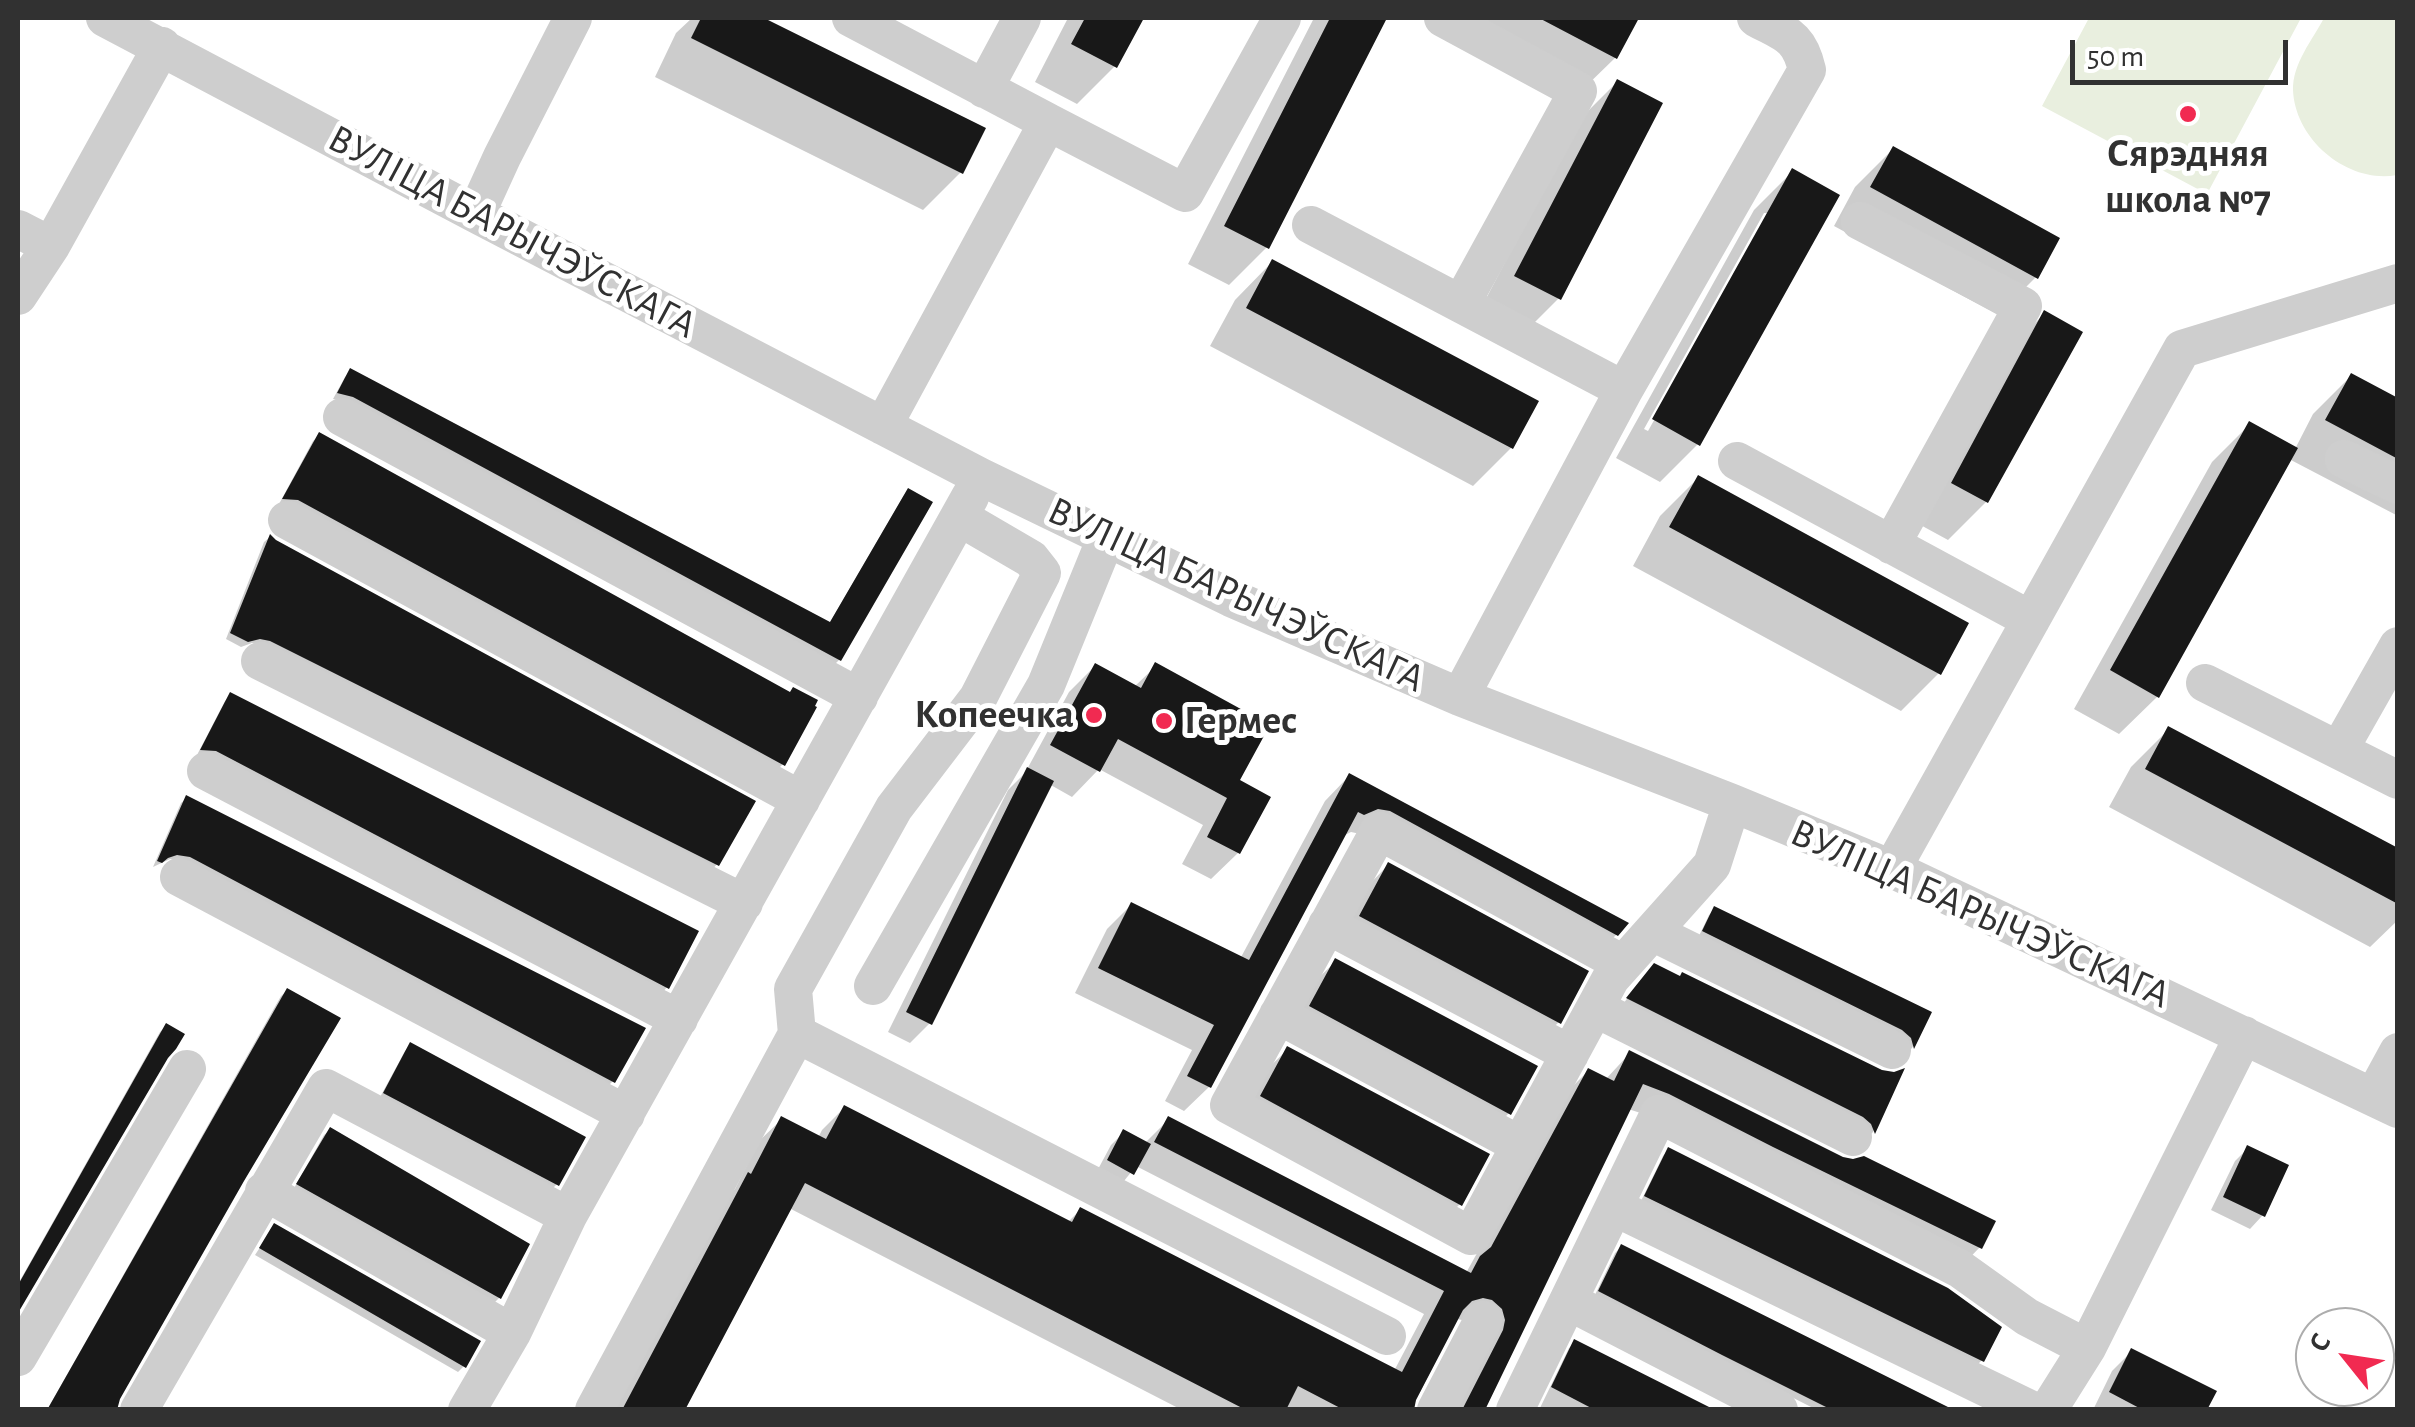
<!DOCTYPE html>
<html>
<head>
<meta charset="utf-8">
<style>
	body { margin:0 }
	#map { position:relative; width:2415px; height:1427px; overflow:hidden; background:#fff; font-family:"Alegreya Sans",sans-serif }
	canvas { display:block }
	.frame { position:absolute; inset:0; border:20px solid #313131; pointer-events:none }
	.north { position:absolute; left:2295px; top:1307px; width:100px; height:100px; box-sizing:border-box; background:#fff; border:2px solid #adadad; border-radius:50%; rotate:300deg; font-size:28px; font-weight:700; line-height:40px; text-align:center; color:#313131 }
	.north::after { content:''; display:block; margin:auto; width:35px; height:45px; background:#f12a51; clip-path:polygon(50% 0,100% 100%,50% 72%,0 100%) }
	.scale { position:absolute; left:2070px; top:40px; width:218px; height:45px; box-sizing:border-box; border:5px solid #313131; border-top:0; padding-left:12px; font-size:30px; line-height:35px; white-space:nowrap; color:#313131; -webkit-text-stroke:8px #fff; paint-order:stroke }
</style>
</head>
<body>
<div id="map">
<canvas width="2415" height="1427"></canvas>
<div class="frame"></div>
<div class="north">С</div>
<div class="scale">50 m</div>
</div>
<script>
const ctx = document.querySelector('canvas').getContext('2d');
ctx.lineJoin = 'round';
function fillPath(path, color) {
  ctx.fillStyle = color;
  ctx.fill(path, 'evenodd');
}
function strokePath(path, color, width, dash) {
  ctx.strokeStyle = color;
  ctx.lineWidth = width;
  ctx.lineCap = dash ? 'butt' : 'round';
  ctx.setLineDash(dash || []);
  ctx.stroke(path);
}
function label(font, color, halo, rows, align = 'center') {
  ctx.font = font + ' "Alegreya Sans",sans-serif';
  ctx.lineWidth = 10;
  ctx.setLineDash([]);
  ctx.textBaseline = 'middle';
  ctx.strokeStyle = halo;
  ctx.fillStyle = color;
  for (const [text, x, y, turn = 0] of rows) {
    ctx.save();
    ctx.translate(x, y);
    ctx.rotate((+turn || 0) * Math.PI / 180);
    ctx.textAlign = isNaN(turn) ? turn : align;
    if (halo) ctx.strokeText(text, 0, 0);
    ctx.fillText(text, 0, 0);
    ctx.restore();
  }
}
fillPath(new Path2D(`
	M 2089,18 L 2301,18 L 2207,194 L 2042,106 Z
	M 2324,18 L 2397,18 L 2397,175 C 2348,184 2295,140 2293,90 C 2292,64 2313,39 2324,18 Z`), '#e9efdf');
fillPath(new Path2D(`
	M 692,18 L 759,18 L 983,129 L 961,172 L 923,210 L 655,77 L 676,33 Z
	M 1068,18 L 1141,18 L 1115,66 L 1077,104 L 1035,82 Z
	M 1314,18 L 1385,18 L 1267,247 L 1229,285 L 1188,264 Z
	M 1430,18 L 1636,18 L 1615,58 L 1577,95 Z
	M 1617,82 L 1559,298 L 1521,336 L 1478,314 L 1579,120 Z
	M 1893,149 L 2036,277 L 1998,315 L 1834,226 L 1855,187 Z
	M 1792,172 L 1698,444 L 1660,482 L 1616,458 L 1754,210 ZM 1764,213 L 1770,213 L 1648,431 L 1644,429 Z
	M 1272,262 L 1535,402 L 1511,448 L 1473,486 L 1210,346 L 1235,300 Z
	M 2045,313 L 2079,333 L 1986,502 L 1948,540 L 1915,522 L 2007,351 Z
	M 351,371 L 829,624 L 903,497 L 908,491 L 929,503 L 839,660 L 833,666 L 346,402 L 333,399 L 345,377 Z
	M 2351,376 L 2398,400 L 2398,516 L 2289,459 L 2157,697 L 2119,734 L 2074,709 L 2212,462 L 2250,424 L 2295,449 L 2313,414 Z
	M 319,436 L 783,764 L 777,770 L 279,504 L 313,441 Z
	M 1698,478 L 1939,673 L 1901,711 L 1633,566 L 1660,516 Z
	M 270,537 L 717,864 L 712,870 L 264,646 L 252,643 L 241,647 L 226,639 L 264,542 Z
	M 1095,666 L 1134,687 L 1156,666 L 1237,781 L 1268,798 L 1238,853 L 1211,879 L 1182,864 L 1203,825 L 1099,769 L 1072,797 L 1049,784 L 930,1023 L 910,1043 L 888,1032 L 1008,790 L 1025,773 L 1069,692 Z
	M 231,695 L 667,987 L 662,993 L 197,755 L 225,701 Z
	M 2169,729 L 2398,851 L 2398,920 L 2370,947 L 2109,807 L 2131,767 Z
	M 1349,776 L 1617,934 L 1592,959 L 1365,835 L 1351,832 L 1343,836 L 1209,1087 L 1184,1111 L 1165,1101 L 1192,1050 L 1075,993 L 1107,929 L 1131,905 L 1240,959 L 1325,801 Z
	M 187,798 L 613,1081 L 607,1087 L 183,862 L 170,859 L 153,867 L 181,803 Z
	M 1388,865 L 1559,1022 L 1532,1048 L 1334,943 L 1362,892 Z
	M 1715,909 L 1929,1013 L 1912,1048 L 1908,1052 L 1698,938 L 1709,915 Z
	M 1336,961 L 1509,1113 L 1483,1140 L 1284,1033 L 1309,987 Z
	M 1649,972 L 1881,1073 L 1900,1073 L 1873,1132 L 1869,1136 L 1622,1005 Z
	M 287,991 L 117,1398 L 115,1410 L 47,1410 L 281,996 Z
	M 166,1026 L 165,1057 L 18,1307 L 18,1284 L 160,1032 Z
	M 410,1045 L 557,1184 L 551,1190 L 379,1099 L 405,1051 Z
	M 1288,1049 L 1460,1204 L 1434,1230 L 1235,1123 L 1261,1075 Z
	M 1630,1053 L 1980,1247 L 1958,1270 L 1647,1115 L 1628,1109 L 1482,1410 L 1453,1410 L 1472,1322 L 1457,1319 L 1411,1410 L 1182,1410 L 789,1208 L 683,1410 L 614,1410 L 726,1197 L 735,1189 L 759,1141 L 782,1119 L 818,1138 L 822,1130 L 844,1108 L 1067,1223 L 1080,1210 L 1394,1371 L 1424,1314 L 1136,1166 L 1120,1186 L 1096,1173 L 1111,1145 L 1124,1132 L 1146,1142 L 1168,1120 L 1466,1273 L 1566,1093 L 1588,1071 L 1605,1080 Z
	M 330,1130 L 527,1244 L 499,1298 L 493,1304 L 293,1190 L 324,1135 Z
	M 2248,1148 L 2262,1216 L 2250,1229 L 2211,1210 L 2235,1161 Z
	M 1668,1150 L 1982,1360 L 1976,1366 L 1640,1203 L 1663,1156 Z
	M 274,1226 L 464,1366 L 458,1372 L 255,1255 Z
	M 1621,1247 L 1914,1410 L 1817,1410 L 1594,1297 L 1615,1253 Z
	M 1575,1342 L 1710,1410 L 1539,1410 L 1569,1348 Z
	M 2132,1351 L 2205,1410 L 2093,1410 L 2112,1371 Z`), '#0003');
fillPath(new Path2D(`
	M 701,18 L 764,18 L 986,128 L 963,174 L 691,38 Z
	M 1085,18 L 1144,18 L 1117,68 L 1071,44 Z
	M 1330,18 L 1387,18 L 1269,249 L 1224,226 Z
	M 1539,18 L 1639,18 L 1617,59 Z
	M 1617,79 L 1663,103 L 1561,300 L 1514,276 Z
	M 1893,146 L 2060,238 L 2038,279 L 1870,187 Z
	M 1792,168 L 1840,195 L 1700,446 L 1652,419 Z
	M 1272,259 L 1539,401 L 1513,449 L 1246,308 Z
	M 2044,310 L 2083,332 L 1988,503 L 1951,483 Z
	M 350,368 L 830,622 L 908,488 L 933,502 L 841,661 L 353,397 L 337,393 Z
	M 2351,373 L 2398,398 L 2398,459 L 2325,420 Z
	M 2249,421 L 2298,448 L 2159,698 L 2110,670 Z
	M 319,432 L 790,692 L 793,687 L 818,700 L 815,706 L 817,707 L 785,766 L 298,500 L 282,499 Z
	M 1698,475 L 1969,623 L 1941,675 L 1669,527 Z
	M 270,534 L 276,540 L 756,801 L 719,866 L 270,641 L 260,639 L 248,642 L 230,633 Z
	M 1155,662 L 1270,725 L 1240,780 L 1271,797 L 1240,854 L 1207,837 L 1227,798 L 1118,739 L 1100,772 L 1050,745 L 1095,663 L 1141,688 Z
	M 230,692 L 699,931 L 669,989 L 216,751 L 200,750 Z
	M 2168,726 L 2398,848 L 2398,904 L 2145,769 Z
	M 1027,767 L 1054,781 L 932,1025 L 906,1012 Z
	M 1349,773 L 1629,923 L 1618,936 L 1390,811 L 1378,809 L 1364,815 L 1358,812 L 1211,1088 L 1187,1076 L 1214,1025 L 1098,968 L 1131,902 L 1249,960 Z
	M 186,795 L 646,1028 L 615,1083 L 190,857 L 177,855 L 168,858 L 162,863 L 157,861 Z
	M 1388,862 L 1589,971 L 1561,1024 L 1359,916 Z
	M 1714,906 L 1932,1012 L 1914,1049 L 1911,1038 L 1902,1030 L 1702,931 Z
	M 1335,958 L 1538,1066 L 1511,1115 L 1309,1006 Z
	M 1654,963 L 1680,976 L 1682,972 L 1882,1070 L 1894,1072 L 1905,1068 L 1875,1134 L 1871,1124 L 1863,1117 L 1626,998 Z
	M 287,988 L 341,1018 L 244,1181 L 120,1399 L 117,1410 L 47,1410 Z
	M 166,1023 L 185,1034 L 176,1049 L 168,1058 L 18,1313 L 18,1285 Z
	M 410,1042 L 586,1137 L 559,1186 L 383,1093 Z
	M 1287,1046 L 1490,1154 L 1462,1206 L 1260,1096 Z
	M 1629,1050 L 1843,1157 L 1853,1159 L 1864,1156 L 1996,1221 L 1982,1249 L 1773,1147 L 1669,1094 L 1643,1084 L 1485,1410 L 1462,1410 L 1503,1330 L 1505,1320 L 1502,1309 L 1492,1300 L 1483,1298 L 1472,1301 L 1463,1310 L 1416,1400 L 1414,1410 L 1344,1410 L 1298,1386 L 1286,1410 L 1246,1410 L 805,1183 L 685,1410 L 622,1410 L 748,1172 L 751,1174 L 781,1116 L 826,1139 L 844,1105 L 1072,1222 L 1080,1207 L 1402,1372 L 1444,1291 L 1154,1142 L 1168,1116 L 1471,1273 L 1480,1256 L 1491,1247 L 1588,1068 L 1614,1081 Z
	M 330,1127 L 530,1244 L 501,1299 L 296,1184 Z
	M 1123,1129 L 1151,1144 L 1134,1175 L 1107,1160 Z
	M 2247,1145 L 2289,1165 L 2265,1217 L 2223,1197 Z
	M 1668,1147 L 1948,1288 L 2002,1327 L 1984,1362 L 1644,1196 Z
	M 274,1223 L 481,1341 L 466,1368 L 259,1248 Z
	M 1621,1244 L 1954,1410 L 1832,1410 L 1722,1355 L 1598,1291 Z
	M 1574,1339 L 1715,1410 L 1595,1410 L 1551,1387 Z
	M 2131,1348 L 2217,1391 L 2207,1410 L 2143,1410 L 2109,1392 Z`), '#181818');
strokePath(new Path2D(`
	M 105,18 L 476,214 L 981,477 L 1231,598 L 1460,697 L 1732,803 L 1892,869 L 2398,1109
	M 851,18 L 1048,122 L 883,426
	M 1443,18 L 1578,91 L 1461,304
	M 984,89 L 1022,18
	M 1048,122 L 1185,193 L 1282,18
	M 476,214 L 502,157 L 573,18
	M 1860,221 L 2023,306 L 1891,545
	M 1311,225 L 1624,390
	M 18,229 L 51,246
	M 18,296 L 51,246 L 162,46
	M 342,417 L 859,697
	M 2344,459 L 2398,485
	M 1737,461 L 2031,620
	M 959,517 L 1031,559 L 1042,573 L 978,698 L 894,808 L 793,989 L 797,1034 L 1387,1336
	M 287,520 L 801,800
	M 260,661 L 744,903
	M 2205,683 L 2398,780
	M 1460,697 L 1624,390 L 1807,70 C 1799,35 1785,34 1756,18
	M 2339,750 L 2398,646
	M 206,771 L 679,1019
	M 1892,869 L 2182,349 L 2398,283
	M 179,877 L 626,1114
	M 1327,925 L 1570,1054
	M 1652,932 L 1892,1050
	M 1623,964 L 1379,831 L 1229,1105 L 1471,1236 L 1611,978 L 1712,865 L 1732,803
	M 873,986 L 1046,685 L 1106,538
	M 1595,1008 L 1853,1137
	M 1278,1015 L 1520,1145
	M 2374,1096 L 2398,1052
	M 264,1191 L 512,1333
	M 1614,1207 L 2032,1410
	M 1568,1301 L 1779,1410
	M 18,1357 L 187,1069
	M 139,1410 L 326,1088 L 568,1216
	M 467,1410 L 512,1333 L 568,1216 L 970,497
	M 594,1410 L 797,1034
	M 1436,1410 L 1483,1320
	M 1515,1410 L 1659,1114 L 1960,1269 L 2027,1317 L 2087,1348
	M 2048,1410 L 2087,1348 L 2244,1035`), '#cecece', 38);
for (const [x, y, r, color] of [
	[2188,114,10,"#f12a51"],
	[1094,715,10,"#f12a51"],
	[1164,721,10,"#f12a51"]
]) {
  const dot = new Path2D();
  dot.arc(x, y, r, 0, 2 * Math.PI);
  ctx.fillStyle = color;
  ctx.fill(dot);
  strokePath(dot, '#fff', 4);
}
label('bold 40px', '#313131', '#fff', [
	["Сярэдняя",2188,154],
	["школа №7",2188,200],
	["Копеечка",1074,715,"right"],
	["Гермес",1184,721,"left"]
]);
label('40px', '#313131', '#fff', [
	["ВУЛІЦА БАРЫЧЭЎСКАГА",512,232,28],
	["ВУЛІЦА БАРЫЧЭЎСКАГА",1236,595,25],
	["ВУЛІЦА БАРЫЧЭЎСКАГА",1980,914,24]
]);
</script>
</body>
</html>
